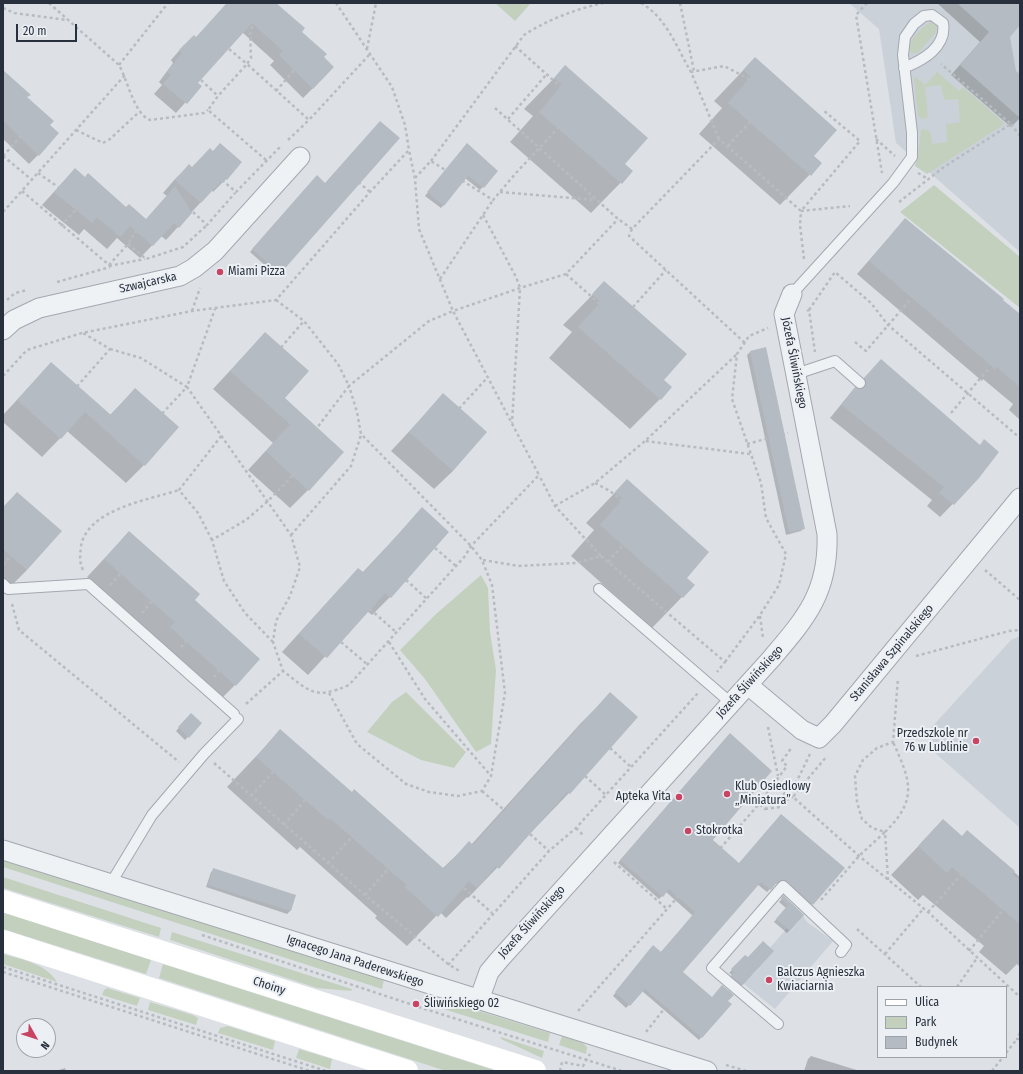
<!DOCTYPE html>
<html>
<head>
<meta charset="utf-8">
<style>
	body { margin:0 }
	#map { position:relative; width:1023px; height:1074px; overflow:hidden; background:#dde1e6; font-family:"Fira Sans Condensed",sans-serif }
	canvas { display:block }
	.frame { position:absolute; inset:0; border:4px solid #27303c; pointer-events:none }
	.legend { position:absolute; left:877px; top:986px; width:130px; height:72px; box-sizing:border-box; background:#ecf0f4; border:1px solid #9da3aa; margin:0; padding:5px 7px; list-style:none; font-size:12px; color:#27303c }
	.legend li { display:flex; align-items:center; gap:8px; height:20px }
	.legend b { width:20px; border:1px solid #9da3aa }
	.north { position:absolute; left:16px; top:1018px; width:40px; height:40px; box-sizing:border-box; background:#ecf0f4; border:1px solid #9da3aa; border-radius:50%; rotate:129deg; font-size:11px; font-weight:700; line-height:16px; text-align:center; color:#27303c }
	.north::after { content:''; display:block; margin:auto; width:14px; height:18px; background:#c94463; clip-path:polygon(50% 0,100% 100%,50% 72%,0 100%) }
	.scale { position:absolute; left:16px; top:24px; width:61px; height:18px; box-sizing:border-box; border:2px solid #27303c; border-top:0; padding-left:5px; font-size:12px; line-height:14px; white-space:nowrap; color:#27303c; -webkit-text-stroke:3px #ecf0f4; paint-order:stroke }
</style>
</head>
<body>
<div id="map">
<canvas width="1023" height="1074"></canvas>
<div class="frame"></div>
<ul class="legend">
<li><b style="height:5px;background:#fff"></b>Ulica</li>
<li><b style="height:11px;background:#c4d0be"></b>Park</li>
<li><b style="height:11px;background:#b4bbc3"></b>Budynek</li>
</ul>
<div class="north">N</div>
<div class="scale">20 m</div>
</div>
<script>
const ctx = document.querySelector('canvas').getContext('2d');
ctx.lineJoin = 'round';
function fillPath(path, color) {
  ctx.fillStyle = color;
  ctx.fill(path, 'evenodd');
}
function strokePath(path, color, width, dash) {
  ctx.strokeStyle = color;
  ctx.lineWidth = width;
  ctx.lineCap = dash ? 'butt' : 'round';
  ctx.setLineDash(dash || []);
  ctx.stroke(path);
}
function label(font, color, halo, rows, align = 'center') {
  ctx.font = font + ' "Fira Sans Condensed",sans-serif';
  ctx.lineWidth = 4;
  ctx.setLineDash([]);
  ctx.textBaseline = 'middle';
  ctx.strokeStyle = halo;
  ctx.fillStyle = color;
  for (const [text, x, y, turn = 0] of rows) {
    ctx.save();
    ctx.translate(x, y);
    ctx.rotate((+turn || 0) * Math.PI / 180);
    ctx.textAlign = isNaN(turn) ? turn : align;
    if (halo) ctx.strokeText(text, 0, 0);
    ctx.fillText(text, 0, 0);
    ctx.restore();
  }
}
fillPath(new Path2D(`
	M 849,3 L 1020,3 L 1020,252 L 896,143 L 879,29 Z
	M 1020,636 L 1020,828 L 934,752 L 930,729 L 1011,640 Z
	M 803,916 L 807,922 L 833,941 L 775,1009 L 744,984 L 759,968 L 756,964 L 787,928 L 791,931 Z`), '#cbd1d8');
fillPath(new Path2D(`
	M 495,3 L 531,3 L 515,21 Z
	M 932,22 L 937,27 L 936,32 L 918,53 L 911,53 L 908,48 C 911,39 923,25 932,22 Z
	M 937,72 L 959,91 L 963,87 L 1004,123 L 1003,125 L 927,174 L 915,166 L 919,148 L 921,130 L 926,129 L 931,133 L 932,144 L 947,142 L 946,124 L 960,122 L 958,99 L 944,100 L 941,85 L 925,87 L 928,117 L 923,119 L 918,116 L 914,80 L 915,76 L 925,85 Z
	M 934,185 L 1020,257 L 1020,308 L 900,212 Z
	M 481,575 L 488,588 L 490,632 L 496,670 L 491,744 L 476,752 L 425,679 L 400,650 L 436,614 Z
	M 406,692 L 466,752 L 454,768 L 421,760 L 367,732 L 392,702 Z
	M 3,860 L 384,980 L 382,989 L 3,867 Z
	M 3,877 L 161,928 L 159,937 L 3,888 Z
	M 3,912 L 151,960 L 146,974 L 3,929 Z
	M 172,932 L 352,989 L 351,991 L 317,988 L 170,940 Z
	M 3,954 C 23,960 45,963 57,982 L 3,964 Z
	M 163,964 L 497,1071 L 446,1071 L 159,978 Z
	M 107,988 L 140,998 L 137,1006 L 102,995 L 104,990 Z
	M 434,997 L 550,1033 L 548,1042 L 431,1005 Z
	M 150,1002 L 193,1015 L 198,1018 L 196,1025 L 148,1010 Z
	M 228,1026 L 275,1041 L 273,1050 L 218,1033 L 220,1028 Z
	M 562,1036 L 583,1043 L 587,1047 L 586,1054 L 559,1045 Z
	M 501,1037 L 544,1051 L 542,1058 L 501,1039 Z
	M 299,1049 L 332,1059 L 330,1069 L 296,1058 Z`), '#c4d0be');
fillPath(new Path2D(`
	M 227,3 L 276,3 L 323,58 L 313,88 L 303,98 L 270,65 L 274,61 L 242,32 L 196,83 L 200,86 L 176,113 L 154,94 L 162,85 L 159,82 L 173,63 L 171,60 L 184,45 L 196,38 Z
	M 937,3 L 1020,3 L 1020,25 L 1009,36 L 1015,71 L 1020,75 L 1020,118 L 1011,127 L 951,75 L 980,42 Z
	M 755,58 L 813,156 L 821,163 L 780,205 L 699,134 L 722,108 L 714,101 Z
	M 565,67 L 624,164 L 632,171 L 591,213 L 510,142 L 533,116 L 524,109 Z
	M 3,71 L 49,125 L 38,155 L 29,164 L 3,139 Z
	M 464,148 L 497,171 L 480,190 L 465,178 L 441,208 L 425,196 Z
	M 210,150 L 226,179 L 213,192 L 212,190 L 166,240 L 161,236 L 140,258 L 117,238 L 107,249 L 84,229 L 79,235 L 42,205 L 63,182 L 126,208 L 146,220 L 167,196 L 163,193 L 176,178 L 189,166 L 192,168 Z
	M 314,179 L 280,273 L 277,276 L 250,252 Z
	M 905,219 L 1020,316 L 1020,420 L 1009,410 L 1013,404 L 983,379 L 982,381 L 857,274 Z
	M 604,283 L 663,380 L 660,399 L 630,429 L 549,358 L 572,332 L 563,325 Z
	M 265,333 L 308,490 L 290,508 L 248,470 L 273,443 L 213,389 Z
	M 765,348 L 804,528 L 801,531 L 786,535 L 747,355 L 750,352 Z
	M 881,360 L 978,478 L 940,517 L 927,506 L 932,500 L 830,418 L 852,391 Z
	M 51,363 L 110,415 L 135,389 L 144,465 L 126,483 L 67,431 L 42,457 L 3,422 L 3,415 Z
	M 443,395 L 453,471 L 434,489 L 391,451 Z
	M 627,480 L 685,578 L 682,597 L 652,628 L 571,556 L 594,530 L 586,523 Z
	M 17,493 L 27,570 L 9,588 L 3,583 L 3,507 Z
	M 422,509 L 390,597 L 372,615 L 367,611 L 308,675 L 282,652 L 340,588 L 358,570 L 362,573 Z
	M 129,532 L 235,685 L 217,703 L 158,641 L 87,577 Z
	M 610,694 L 569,793 L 468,898 L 467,897 L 446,918 L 440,912 L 407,946 L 375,918 L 377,916 L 300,847 L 297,850 L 227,787 L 280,731 L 352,793 L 443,868 L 469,843 L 471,845 L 580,724 Z
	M 191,714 L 201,723 L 185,740 L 176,731 Z
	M 727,737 L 711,840 L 739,864 L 843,868 L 809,907 L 782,882 L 775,884 L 767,892 L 757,884 L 681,972 L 712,998 L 727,1002 L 730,1004 L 699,1040 L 642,991 L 626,1008 L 613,996 L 650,949 L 660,953 L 693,916 L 666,892 L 659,899 L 618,863 Z
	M 943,820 L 962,837 L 967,832 L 1020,877 L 1020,967 L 1017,964 L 1006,975 L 979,952 L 984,946 L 923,895 L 918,900 L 891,875 Z
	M 214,870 L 295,896 L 290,911 L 287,914 L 206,887 L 211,872 Z
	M 784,897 L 803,915 L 787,933 L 774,922 L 786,908 L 779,902 Z
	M 773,951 L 739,988 L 729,979 L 732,975 L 729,973 L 745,956 L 748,959 Z
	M 811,1056 L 860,1071 L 804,1071 L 808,1059 Z
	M 65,1068 L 66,1071 L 56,1071 Z`), '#0003');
fillPath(new Path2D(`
	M 227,3 L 276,3 L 305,28 L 302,32 L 327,54 L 324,57 L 334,67 L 313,89 L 279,55 L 283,51 L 252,23 L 198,83 L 202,86 L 187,104 L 163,84 L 171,75 L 167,72 L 182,53 L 179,50 L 194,35 L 196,37 Z
	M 957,3 L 1020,3 L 1020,25 L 1010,37 L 1016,71 L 1020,74 L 1020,118 L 960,65 L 989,32 Z
	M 755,57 L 837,130 L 814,156 L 822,163 L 811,176 L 728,103 L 751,77 L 743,70 Z
	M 565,65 L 648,138 L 625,164 L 633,171 L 622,184 L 539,112 L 562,85 L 554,78 Z
	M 3,70 L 31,95 L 27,97 L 54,121 L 50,125 L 59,133 L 39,156 L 3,120 Z
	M 380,121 L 400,138 L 280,274 L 252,249 L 317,175 L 325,183 Z
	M 220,143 L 242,162 L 227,180 L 224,178 L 201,203 L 175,180 L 189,164 L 192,167 L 210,148 L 213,151 Z
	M 467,143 L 498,171 L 484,188 L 468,176 L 444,206 L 427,192 Z
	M 75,168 L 85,177 L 88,173 L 126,207 L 129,204 L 146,219 L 175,186 L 192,213 L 179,228 L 174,223 L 153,246 L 130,226 L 120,237 L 97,217 L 92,223 L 54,192 Z
	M 905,218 L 1004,299 L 1003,300 L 1020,314 L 1020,387 L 997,367 L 995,369 L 869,261 Z
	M 604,281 L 687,354 L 664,380 L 672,387 L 661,400 L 578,327 L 601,302 L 592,294 Z
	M 265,332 L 309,371 L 285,398 L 344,452 L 309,491 L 266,451 L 290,424 L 230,371 Z
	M 766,347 L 805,529 L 789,532 L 750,351 Z
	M 881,359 L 980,445 L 984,439 L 999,452 L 979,478 L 954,505 L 939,493 L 944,487 L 842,405 L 855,387 L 859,389 L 865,387 L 866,381 L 864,378 Z
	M 51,362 L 111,415 L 135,388 L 179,427 L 145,466 L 85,412 L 61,439 L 17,400 Z
	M 443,393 L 487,432 L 453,471 L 409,432 Z
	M 627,479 L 709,552 L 687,578 L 695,585 L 683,598 L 600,525 L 623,499 L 615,492 Z
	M 17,492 L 62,531 L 27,570 L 3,549 L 3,508 Z
	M 422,507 L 449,532 L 391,598 L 385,593 L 327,658 L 299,634 L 358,568 L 363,572 L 371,565 Z
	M 129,531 L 200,594 L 195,600 L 260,659 L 236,686 L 170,627 L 175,622 L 104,559 Z
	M 610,692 L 638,717 L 570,794 L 567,792 L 499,869 L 496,866 L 477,888 L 469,881 L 438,917 L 405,887 L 407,885 L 388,869 L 330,818 L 328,820 L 256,757 L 280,729 L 352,792 L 354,789 L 444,869 L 469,841 L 473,845 Z
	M 191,713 L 202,723 L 189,738 L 178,727 Z
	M 730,733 L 772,771 L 713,840 L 739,863 L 781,814 L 845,868 L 813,905 L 785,880 L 778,881 L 771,890 L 761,882 L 683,972 L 712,997 L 722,985 L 734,995 L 728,1001 L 732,1004 L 702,1038 L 645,989 L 630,1006 L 615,992 L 653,945 L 661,952 L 695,912 L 669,889 L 663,897 L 620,860 Z
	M 943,819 L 962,836 L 967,830 L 1015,871 L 1012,874 L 1020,880 L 1020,924 L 952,867 L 947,873 L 918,846 Z
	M 213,868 L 296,895 L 291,911 L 208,885 Z
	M 783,895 L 804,915 L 790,931 L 776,919 L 788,905 L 781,899 Z
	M 763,941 L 774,951 L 743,985 L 731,976 L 734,972 L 731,969 L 745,955 L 748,957 Z`), '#b4bbc3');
const lane = new Path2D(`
	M 792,294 L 893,183 L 912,157 L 912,133 L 903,55 L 905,37 L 914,24 L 924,16 L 932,15 L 943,23 C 947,47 923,60 904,68
	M 796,374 L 835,361 L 860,383
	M 3,584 L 8,589 L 88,584 L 234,714
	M 599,589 L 731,703
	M 111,883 L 152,815 L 204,754 L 238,719
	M 778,1024 L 712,968 L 783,886 L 846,945 L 841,952`);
const street = new Path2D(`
	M 3,330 L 14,320 L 39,308 L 180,276 L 194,268 L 215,251 L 300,157
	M 748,685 L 802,730 L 819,738 L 833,724 L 1020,498
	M 3,850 L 707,1071
	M 479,1000 L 489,972 L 499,960 L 771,659 C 806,618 829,592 827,534 L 784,314 L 792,294`);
strokePath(lane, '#a3a8b0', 12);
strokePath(street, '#a3a8b0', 21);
strokePath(new Path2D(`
	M 49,3 L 119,65 C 128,81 134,114 150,120 L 204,113 L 208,110
	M 641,3 C 666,17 677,48 691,72
	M 680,3 L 694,71
	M 867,3 L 856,15 L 882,173
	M 3,8 L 14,13 L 67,20
	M 515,46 L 563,89
	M 229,49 L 247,64 L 251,58 L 250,34 L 254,22
	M 367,49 L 376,3
	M 119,65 L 168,3
	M 201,80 L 218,96
	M 276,91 L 297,67
	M 495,108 L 618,219 L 632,229 L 719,139 L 801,211 L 860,141 L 823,110
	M 508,119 L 546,75
	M 1011,124 L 1020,136
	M 76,130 L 103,143 L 110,139 L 139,112
	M 719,139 L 691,72 L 724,66 L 753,81
	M 876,139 L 895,156
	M 288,140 L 309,120
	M 728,146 L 750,122
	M 3,156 L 32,180
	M 3,156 L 22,135
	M 266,160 L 208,110 L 218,96 L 247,64 L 309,120 L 370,54
	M 431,161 L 524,35 C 547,20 576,9 603,3
	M 38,173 L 58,187
	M 918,173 L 928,179
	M 415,178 L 431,161 L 493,200 L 516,173 L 558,128
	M 222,180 L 236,192 L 281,146
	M 345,180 L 350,175 L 370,192
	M 22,191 L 109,265 L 128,244 L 136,231
	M 500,192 L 595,200
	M 899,202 L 944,167 L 1011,124 L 941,64
	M 3,212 L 125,75
	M 193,212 L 207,225 L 235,193
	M 483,215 L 516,277 L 520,288 L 512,423
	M 61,226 L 78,207
	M 632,229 L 629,236 L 745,343
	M 128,244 L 146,259 L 183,247 L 207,225
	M 804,259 L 800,225 L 801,211 L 850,206
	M 109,266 L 145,259
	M 566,274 L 602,306
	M 440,279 L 493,200
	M 57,282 L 110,267
	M 7,300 L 15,293 L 27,290
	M 276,300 L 304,321 L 338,364 L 349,386 L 313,433
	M 633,307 L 666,270
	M 809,310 L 835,272 L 871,303 L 888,325 L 1020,438
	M 192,311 L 200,288
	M 807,311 L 809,310 L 815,352
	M 855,342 L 866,351 L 909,301
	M 110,349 L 141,358 L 187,387 L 215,309
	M 277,352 L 304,321
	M 736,355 L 645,441 L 750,454
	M 3,376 L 27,350 L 82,333 L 192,311 L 276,300 L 370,192 L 409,150 L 405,125 L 392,87 L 336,3
	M 73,391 L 110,349 L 83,333
	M 455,413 L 487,378
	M 951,413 L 989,368
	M 158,418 L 187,387 L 291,535 L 300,567 L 290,596 L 276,621 L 273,642 L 283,671
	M 747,444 L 788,433
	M 595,483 L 610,491 L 625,503
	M 555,506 L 595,483 L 645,441
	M 291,535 L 351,466 L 361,435
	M 212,540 L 198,513 L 179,490 L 222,435
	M 435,548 L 456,566
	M 601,556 L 725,662 L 717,672
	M 483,560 L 518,566 L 576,563 L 601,556 L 555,506 L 539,475
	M 608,562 L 623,545
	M 3,565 L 15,551
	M 83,570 C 79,561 80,556 81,546 C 88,509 148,500 179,490
	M 985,570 L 1020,600
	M 406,580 L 427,599
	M 110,585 L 121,573
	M 12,604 L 19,630 L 179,762
	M 370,609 L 397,633
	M 142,613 L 152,601
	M 760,616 L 763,638
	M 273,642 L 245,613 L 224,581 L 212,540 L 246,520 L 268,501 L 298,470
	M 341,642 L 368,665
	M 389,642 L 425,699 L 491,776
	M 181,647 L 186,641
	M 916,656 L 1009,631 L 1020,630
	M 725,662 L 760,615 L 779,585 L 786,554 L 766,518 L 761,483 L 732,399 L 737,354 L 749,336 L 768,328
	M 214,677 L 219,671
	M 329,693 L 357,744 L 406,784 L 429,792 L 458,796 L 482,791 L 491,776 L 505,693 L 492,585 L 482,560 L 471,546 L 361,434 L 357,412 L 349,386 L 429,321 L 453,311 L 419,229 L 415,179 L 409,150
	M 246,704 L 283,671 C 311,692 314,700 349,685 L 465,556 L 471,546 L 539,475 L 453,311 L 520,288 L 566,274 L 618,219
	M 768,727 L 778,776
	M 610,748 L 631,767
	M 810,754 L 795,785 L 800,788 L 793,797 L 859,856 L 928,912 L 1020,997
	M 214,763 L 365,895 L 448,964 L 461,972
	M 585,776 L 606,795
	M 800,788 L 827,756
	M 482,791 L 504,810
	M 251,796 L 273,772
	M 759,804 L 787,766 L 782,761 L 792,747
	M 765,809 L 780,807 L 785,801 L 793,797
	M 284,825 L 305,800
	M 576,828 L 584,836
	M 530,834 L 549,851
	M 614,862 L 667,909
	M 328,863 L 352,837
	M 888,880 L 885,832 C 919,799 910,780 893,742
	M 464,888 L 492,913
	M 365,895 L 388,869
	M 821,900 L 859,856 L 885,832 L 872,828 L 862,819 L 857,802 L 855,776 L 863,760 L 877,748 L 893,742 L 898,678
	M 928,912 L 961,875
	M 857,929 L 921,987
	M 202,935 L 425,1009 L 622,1071
	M 969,951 L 1003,910
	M 885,954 L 923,909
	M 448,965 L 549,851 L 576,828 L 698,693
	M 3,967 L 326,1071
	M 3,972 L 310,1071
	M 957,987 L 977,958
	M 578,1011 L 759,804 L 765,809 L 795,785
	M 646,1032 L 664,1009
	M 1020,1033 L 1017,1039 L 1020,1039
	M 1006,1053 L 1017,1039
	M 726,1065 L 746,1071
	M 560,1071 L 562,1062 L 583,1066 L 590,1054
	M 992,1071 L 1003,1057`), '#b7bcc1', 2.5, [3, 3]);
strokePath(lane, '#eff2f5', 10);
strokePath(street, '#eff2f5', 19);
strokePath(new Path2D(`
	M 3,901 L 535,1071
	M 3,941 L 407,1071`), '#fff', 22);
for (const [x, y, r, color] of [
	[220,272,4,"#c94463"],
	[976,741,4,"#c94463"],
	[727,794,4,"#c94463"],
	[679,797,4,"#c94463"],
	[688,831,4,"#c94463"],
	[769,980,4,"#c94463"],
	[416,1004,4,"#c94463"]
]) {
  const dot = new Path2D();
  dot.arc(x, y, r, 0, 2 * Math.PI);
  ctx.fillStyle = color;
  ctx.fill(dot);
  strokePath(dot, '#ecf0f4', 1.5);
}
label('12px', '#27303c', '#ecf0f4', [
	["Miami Pizza",228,272],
	["Przedszkole nr",968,734,"right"],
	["76 w Lublinie",968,748,"right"],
	["Klub Osiedlowy",735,787],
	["„Miniatura”",735,801],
	["Apteka Vita",671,797,"right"],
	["Stokrotka",696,831],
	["Balczus Agnieszka",777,973],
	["Kwiaciarnia",777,987],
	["Śliwińskiego 02",424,1004]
], 'left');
label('12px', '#27303c', '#ecf0f4', [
	["Szwajcarska",148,283,-13],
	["Józefa Śliwińskiego",794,363,79],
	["Stanisława Szpinalskiego",892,653,-50],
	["Józefa Śliwińskiego",750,682,-48],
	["Józefa Śliwińskiego",532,922,-48],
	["Ignacego Jana Paderewskiego",355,961,18],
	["Choiny",269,986,18]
]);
</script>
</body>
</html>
